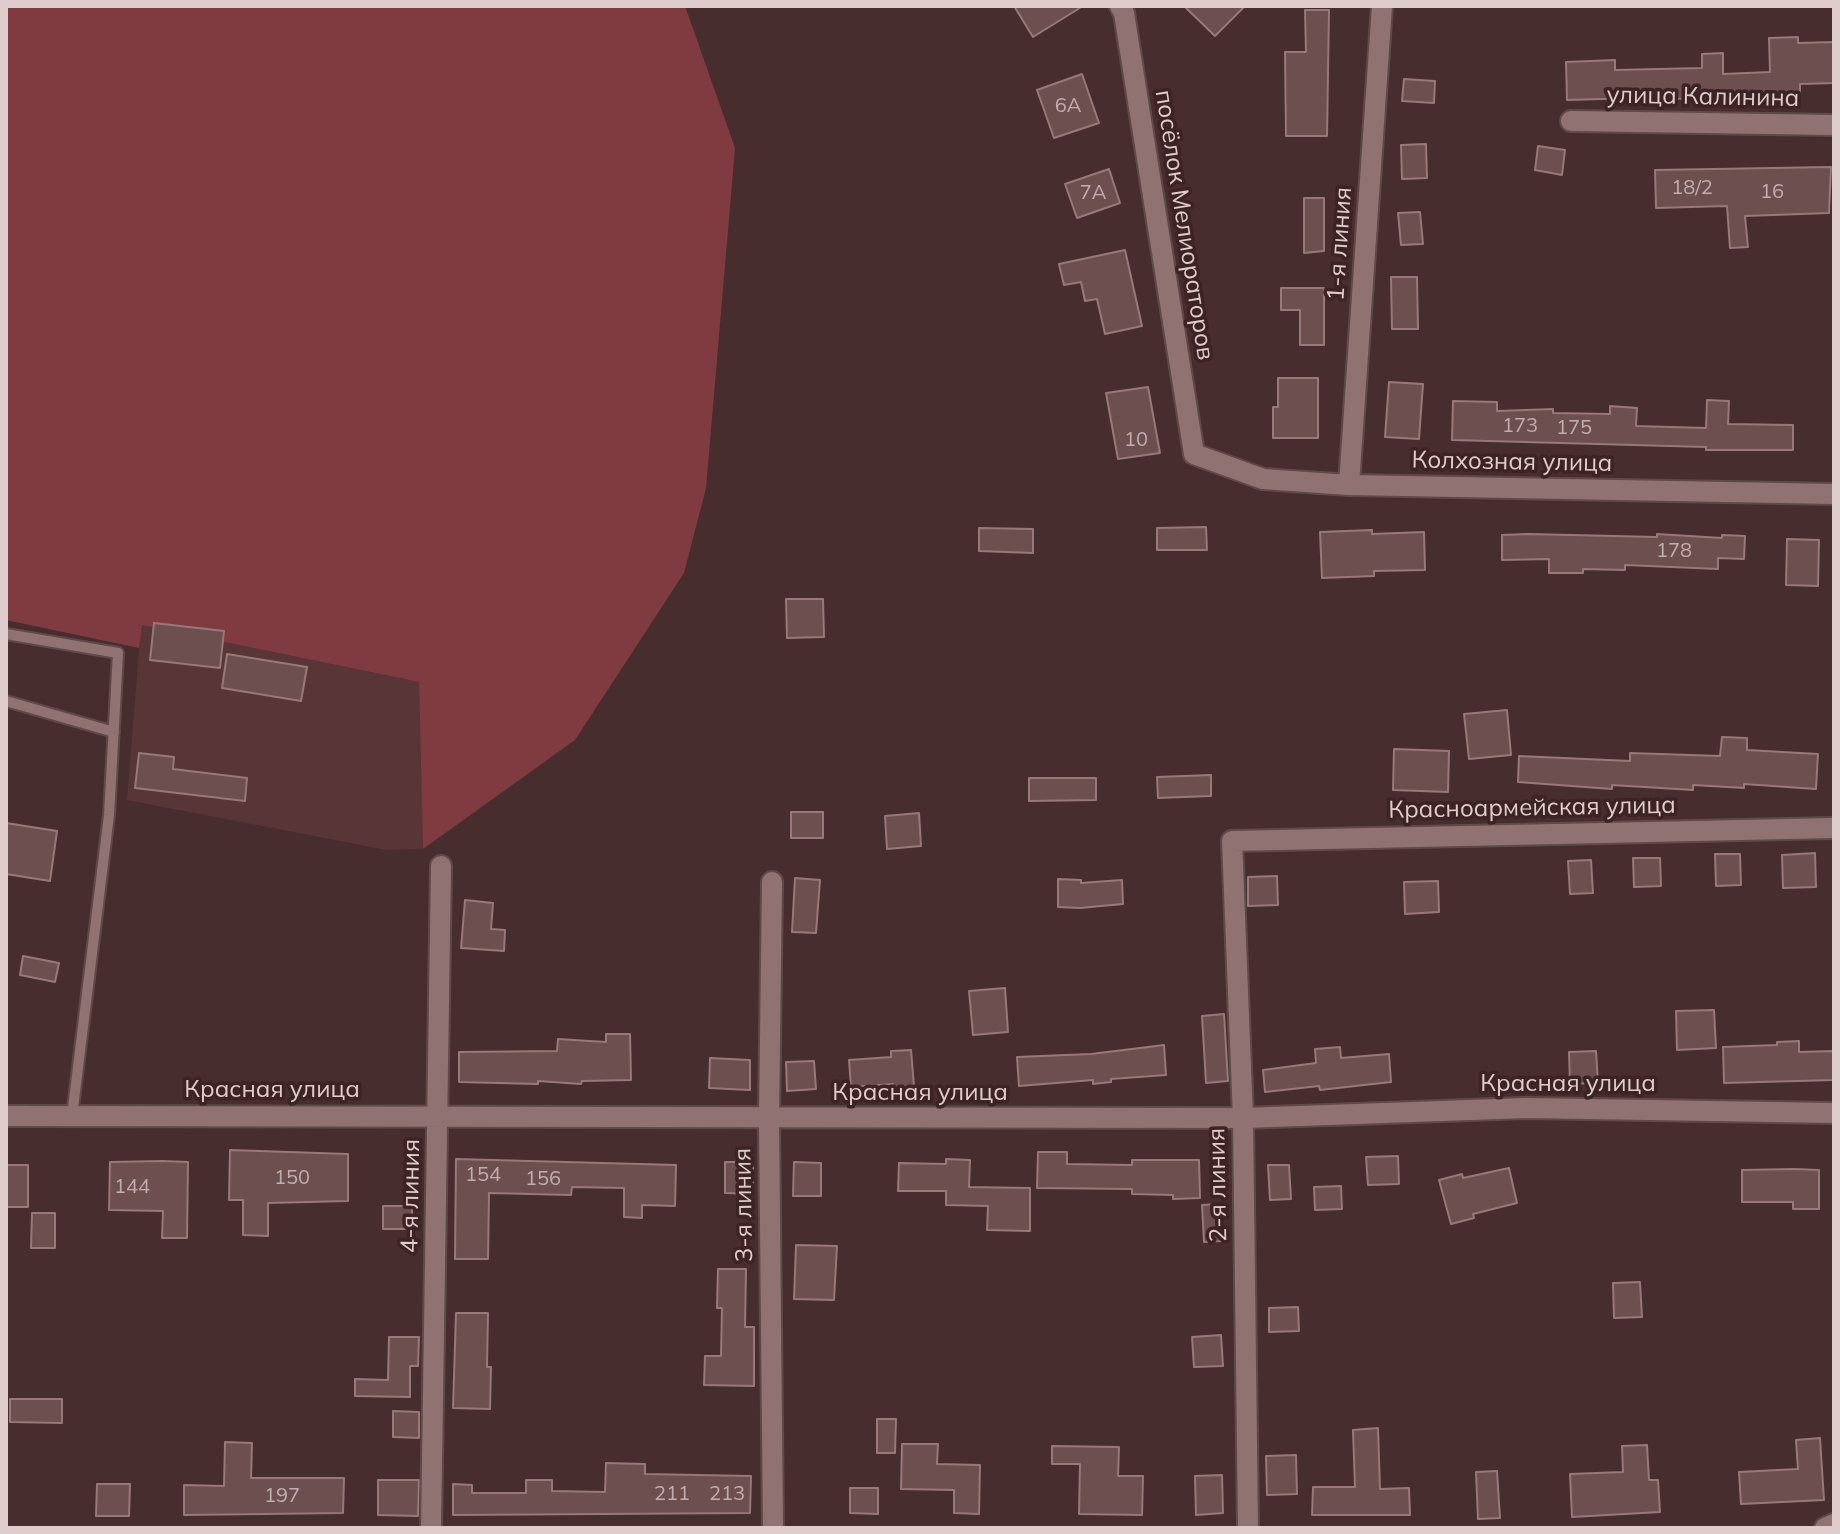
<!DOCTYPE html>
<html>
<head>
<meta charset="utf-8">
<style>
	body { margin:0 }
	#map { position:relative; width:1840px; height:1534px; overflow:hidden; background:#482d2e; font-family:Mulish,sans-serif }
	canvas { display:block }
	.frame { position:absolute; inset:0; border:8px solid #dfcdcd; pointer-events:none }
</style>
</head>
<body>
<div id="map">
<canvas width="1840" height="1534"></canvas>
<div class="frame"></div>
</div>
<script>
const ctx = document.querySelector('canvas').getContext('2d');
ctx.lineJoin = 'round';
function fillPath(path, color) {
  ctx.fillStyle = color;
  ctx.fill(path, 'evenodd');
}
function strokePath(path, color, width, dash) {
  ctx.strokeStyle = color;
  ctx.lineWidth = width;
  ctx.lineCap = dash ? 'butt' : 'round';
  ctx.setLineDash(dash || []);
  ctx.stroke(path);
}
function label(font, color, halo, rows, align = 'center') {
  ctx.font = font + ' Mulish,sans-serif';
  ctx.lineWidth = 7;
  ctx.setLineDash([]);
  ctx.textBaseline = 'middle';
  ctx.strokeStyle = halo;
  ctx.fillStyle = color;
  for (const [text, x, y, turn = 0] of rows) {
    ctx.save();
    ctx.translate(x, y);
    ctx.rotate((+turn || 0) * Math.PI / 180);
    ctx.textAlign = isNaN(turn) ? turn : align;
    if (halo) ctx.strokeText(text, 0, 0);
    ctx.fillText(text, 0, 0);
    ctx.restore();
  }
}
fillPath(new Path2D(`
	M 141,625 L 419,682 L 423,849 L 387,850 L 127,800 Z`), '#583637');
fillPath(new Path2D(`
	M 6,6 L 685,6 L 735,148 L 706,488 L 684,573 L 575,740 L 423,849 L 419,682 L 142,625 L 139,648 L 6,620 Z`), '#803b40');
const building = new Path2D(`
	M 1014,6 L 1083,6 L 1033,37 Z
	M 1184,6 L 1245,6 L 1215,36 Z
	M 1305,10 L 1329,10 L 1327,136 L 1286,136 L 1285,52 L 1306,52 Z
	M 1798,37 L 1798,43 L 1834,42 L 1834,83 L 1800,84 L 1800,94 L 1750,96 L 1750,100 L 1703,101 L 1703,98 L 1637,100 L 1637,98 L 1567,100 L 1566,62 L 1615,60 L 1615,70 L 1702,68 L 1702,54 L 1723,53 L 1723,74 L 1770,72 L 1769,38 Z
	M 1082,74 L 1099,123 L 1054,138 L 1037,90 Z
	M 1404,79 L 1435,81 L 1434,103 L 1402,101 Z
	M 1426,144 L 1427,178 L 1402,179 L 1401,145 Z
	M 1538,146 L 1565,150 L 1562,175 L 1535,170 Z
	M 1831,167 L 1829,213 L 1745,216 L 1748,247 L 1730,248 L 1727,206 L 1656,208 L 1655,170 Z
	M 1109,169 L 1120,203 L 1077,218 L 1065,184 Z
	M 1304,198 L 1324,198 L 1324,251 L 1304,253 Z
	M 1420,212 L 1423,244 L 1401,245 L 1398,213 Z
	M 1125,250 L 1142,326 L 1105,334 L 1097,299 L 1085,301 L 1081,282 L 1064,285 L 1059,264 Z
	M 1391,277 L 1417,277 L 1418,329 L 1392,329 Z
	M 1281,288 L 1324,288 L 1324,345 L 1300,345 L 1300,310 L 1281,310 Z
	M 1278,378 L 1318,378 L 1318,438 L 1273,438 L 1273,407 L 1278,407 Z
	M 1389,382 L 1423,384 L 1419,439 L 1385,437 Z
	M 1148,387 L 1160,453 L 1118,459 L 1106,393 Z
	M 1707,400 L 1729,401 L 1728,424 L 1793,425 L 1793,450 L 1706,450 L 1706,447 L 1452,440 L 1453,401 L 1497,402 L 1497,411 L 1553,409 L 1553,413 L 1610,414 L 1610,406 L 1637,408 L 1636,426 L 1706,428 Z
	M 1206,527 L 1207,550 L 1157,550 L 1157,528 Z
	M 979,528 L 1033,529 L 1033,553 L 979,551 Z
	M 1372,530 L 1372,534 L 1424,532 L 1425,570 L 1374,571 L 1374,576 L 1322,578 L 1320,532 Z
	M 1528,534 L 1657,537 L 1657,534 L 1722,538 L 1722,535 L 1745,536 L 1744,559 L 1718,558 L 1718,569 L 1625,565 L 1625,570 L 1583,569 L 1583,573 L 1549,573 L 1549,559 L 1502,560 L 1502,535 Z
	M 1787,539 L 1819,540 L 1818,586 L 1786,585 Z
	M 786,599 L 823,599 L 824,637 L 787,638 Z
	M 154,623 L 224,631 L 220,668 L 150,660 Z
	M 227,654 L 307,667 L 301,701 L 222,688 Z
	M 1507,710 L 1511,755 L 1469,759 L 1464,714 Z
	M 1722,737 L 1747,738 L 1747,750 L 1818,754 L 1816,789 L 1744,784 L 1744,788 L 1693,785 L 1693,790 L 1612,785 L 1612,789 L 1518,782 L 1519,756 L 1630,761 L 1630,753 L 1720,756 Z
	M 1394,749 L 1449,751 L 1448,792 L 1393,790 Z
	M 139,753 L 174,757 L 173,769 L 247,778 L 245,801 L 135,788 Z
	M 1211,775 L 1211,796 L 1158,798 L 1157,777 Z
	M 1029,778 L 1096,778 L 1096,800 L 1029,801 Z
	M 791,812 L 823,812 L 823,838 L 791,838 Z
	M 919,813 L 921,846 L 887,849 L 885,816 Z
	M 6,823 L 57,831 L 50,881 L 6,874 Z
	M 1815,853 L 1816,887 L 1783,888 L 1782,855 Z
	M 1715,854 L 1740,854 L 1741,885 L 1716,886 Z
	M 1633,858 L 1660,858 L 1661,886 L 1634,887 Z
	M 1591,860 L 1593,893 L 1570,894 L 1568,861 Z
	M 1277,876 L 1278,905 L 1248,906 L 1248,877 Z
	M 795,878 L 820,880 L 816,933 L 792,932 Z
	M 1058,879 L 1081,880 L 1081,883 L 1122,880 L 1123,904 L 1080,908 L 1058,907 Z
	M 1438,881 L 1439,912 L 1405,914 L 1404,882 Z
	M 465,900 L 493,903 L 491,929 L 505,930 L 504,951 L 461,948 Z
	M 23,956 L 59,963 L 55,982 L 20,975 Z
	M 1005,988 L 1008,1032 L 973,1035 L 969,991 Z
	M 1714,1010 L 1716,1048 L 1677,1050 L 1676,1011 Z
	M 1224,1014 L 1228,1081 L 1206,1083 L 1202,1016 Z
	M 606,1034 L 630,1034 L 631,1080 L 582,1081 L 581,1084 L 538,1081 L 538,1084 L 459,1082 L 459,1052 L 557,1051 L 558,1039 L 606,1042 Z
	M 1799,1041 L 1799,1052 L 1834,1051 L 1834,1080 L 1724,1083 L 1723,1047 L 1777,1045 L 1777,1042 Z
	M 1164,1045 L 1166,1075 L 1111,1079 L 1111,1082 L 1093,1084 L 1093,1080 L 1019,1086 L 1017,1057 L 1091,1054 Z
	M 1340,1047 L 1341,1058 L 1389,1054 L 1391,1082 L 1320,1090 L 1319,1086 L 1265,1092 L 1263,1070 L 1316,1063 L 1315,1049 Z
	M 911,1050 L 914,1086 L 893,1087 L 893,1084 L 851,1087 L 849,1060 L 891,1057 L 891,1051 Z
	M 1596,1051 L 1598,1083 L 1570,1084 L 1569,1052 Z
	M 710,1058 L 750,1060 L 750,1090 L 709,1088 Z
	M 814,1061 L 816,1089 L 787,1091 L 786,1062 Z
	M 230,1150 L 348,1154 L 348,1201 L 268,1203 L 268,1236 L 243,1235 L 243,1200 L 229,1200 Z
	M 1038,1152 L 1067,1152 L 1067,1164 L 1132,1165 L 1132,1160 L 1199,1160 L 1200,1198 L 1173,1199 L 1173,1195 L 1132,1194 L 1132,1189 L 1037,1188 Z
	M 1398,1156 L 1399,1184 L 1368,1185 L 1366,1157 Z
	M 456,1159 L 676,1165 L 675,1206 L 642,1205 L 642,1218 L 624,1217 L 624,1188 L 572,1187 L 571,1195 L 489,1193 L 488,1259 L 455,1259 Z
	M 946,1159 L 970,1160 L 969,1187 L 1030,1188 L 1030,1231 L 987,1230 L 988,1206 L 946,1205 L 946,1191 L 898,1191 L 899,1163 L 946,1164 Z
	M 163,1161 L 188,1162 L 187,1238 L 162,1238 L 163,1211 L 109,1210 L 110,1162 Z
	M 725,1162 L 753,1162 L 753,1194 L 725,1193 Z
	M 794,1162 L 821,1163 L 821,1196 L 793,1196 Z
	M 7,1165 L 28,1165 L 28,1207 L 6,1207 Z
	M 1268,1165 L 1289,1165 L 1291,1199 L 1270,1200 Z
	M 1509,1168 L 1517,1203 L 1473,1214 L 1474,1218 L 1451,1224 L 1439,1180 L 1462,1174 L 1463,1178 Z
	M 1794,1169 L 1819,1170 L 1819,1209 L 1793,1209 L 1793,1202 L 1742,1202 L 1742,1170 Z
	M 1341,1186 L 1342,1209 L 1315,1210 L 1314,1187 Z
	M 1220,1204 L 1221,1241 L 1204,1242 L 1202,1205 Z
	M 383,1206 L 412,1206 L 412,1229 L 383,1229 Z
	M 32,1213 L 55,1213 L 55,1248 L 31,1248 Z
	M 796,1245 L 837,1246 L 834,1300 L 794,1299 Z
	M 718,1269 L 746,1269 L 745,1327 L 754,1327 L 754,1386 L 704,1385 L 705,1356 L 721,1356 L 722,1308 L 717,1308 Z
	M 1640,1282 L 1642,1317 L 1614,1318 L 1613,1283 Z
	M 1298,1307 L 1299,1331 L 1269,1332 L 1269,1308 Z
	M 456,1313 L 488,1313 L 487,1367 L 491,1367 L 490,1409 L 453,1408 Z
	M 1221,1335 L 1223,1366 L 1194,1367 L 1192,1337 Z
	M 389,1337 L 419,1337 L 418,1366 L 410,1366 L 410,1397 L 355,1396 L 355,1379 L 388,1380 Z
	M 10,1399 L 62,1399 L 62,1423 L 10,1422 Z
	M 393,1411 L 419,1412 L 419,1438 L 393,1437 Z
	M 877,1419 L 896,1419 L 895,1453 L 877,1453 Z
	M 1378,1428 L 1380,1489 L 1409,1488 L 1410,1515 L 1312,1515 L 1313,1487 L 1355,1487 L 1353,1430 Z
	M 1820,1438 L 1824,1500 L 1741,1504 L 1739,1472 L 1798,1469 L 1796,1440 Z
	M 225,1442 L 252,1443 L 251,1478 L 344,1478 L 343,1513 L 184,1515 L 184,1485 L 224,1486 Z
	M 902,1444 L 938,1444 L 937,1464 L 980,1465 L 979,1514 L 954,1513 L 954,1490 L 901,1489 Z
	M 1647,1445 L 1649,1480 L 1658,1480 L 1660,1512 L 1572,1517 L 1570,1474 L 1623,1472 L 1622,1446 Z
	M 1052,1446 L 1119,1447 L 1118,1476 L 1143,1476 L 1142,1515 L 1079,1514 L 1080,1464 L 1052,1464 Z
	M 1296,1455 L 1297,1494 L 1267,1495 L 1266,1456 Z
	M 606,1463 L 645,1464 L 645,1474 L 751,1476 L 750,1513 L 453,1515 L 453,1484 L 472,1485 L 472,1493 L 526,1493 L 526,1480 L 552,1480 L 552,1491 L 605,1492 Z
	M 1497,1471 L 1500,1518 L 1478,1519 L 1476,1472 Z
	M 1222,1475 L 1223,1513 L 1196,1515 L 1195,1476 Z
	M 378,1480 L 419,1480 L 418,1516 L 378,1515 Z
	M 97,1484 L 130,1484 L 129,1516 L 96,1516 Z
	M 850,1488 L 878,1488 L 878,1514 L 850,1513 Z`);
fillPath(building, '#6d4f50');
strokePath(building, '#987878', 2);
const service = new Path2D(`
	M 6,634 L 118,653 L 109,815 L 72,1116
	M 6,701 L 114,732`);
const minor = new Path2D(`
	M 1120,6 L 1124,13 L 1194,454 L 1263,479 L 1349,485 L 1834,494
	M 1571,121 L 1834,125
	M 1349,485 L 1382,6
	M 772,882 L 769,1119 L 773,1528
	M 6,1116 L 1243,1118 L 1526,1108 L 1834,1113
	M 431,1528 L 441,866
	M 1248,1528 L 1243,1118 L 1232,841 L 1834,828
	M 1825,1528 L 1834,1524`);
strokePath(service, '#604949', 14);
strokePath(minor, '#604949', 24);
strokePath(service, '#917272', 10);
strokePath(minor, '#917272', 20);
label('20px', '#c2aeae', null, [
	["6А",1068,106],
	["18/2",1692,188],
	["16",1772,192],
	["7А",1093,193],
	["173",1520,426],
	["175",1574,428],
	["10",1136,440],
	["178",1674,551],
	["154",483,1175],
	["150",292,1178],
	["156",543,1179],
	["144",132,1187],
	["211",672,1494],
	["213",727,1494],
	["197",282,1496]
]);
label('24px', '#dfcdcd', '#3d2324', [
	["улица Калинина",1703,97,1],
	["посёлок Мелиораторов",1184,225,81],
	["1-я линия",1340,244,-86],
	["Колхозная улица",1512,462,1],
	["Красноармейская улица",1532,808,-1],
	["Красная улица",1568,1084],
	["Красная улица",272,1090],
	["Красная улица",920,1093],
	["2-я линия",1218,1185,-91],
	["4-я линия",411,1196,-89],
	["3-я линия",744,1205,-91]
]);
</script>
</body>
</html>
